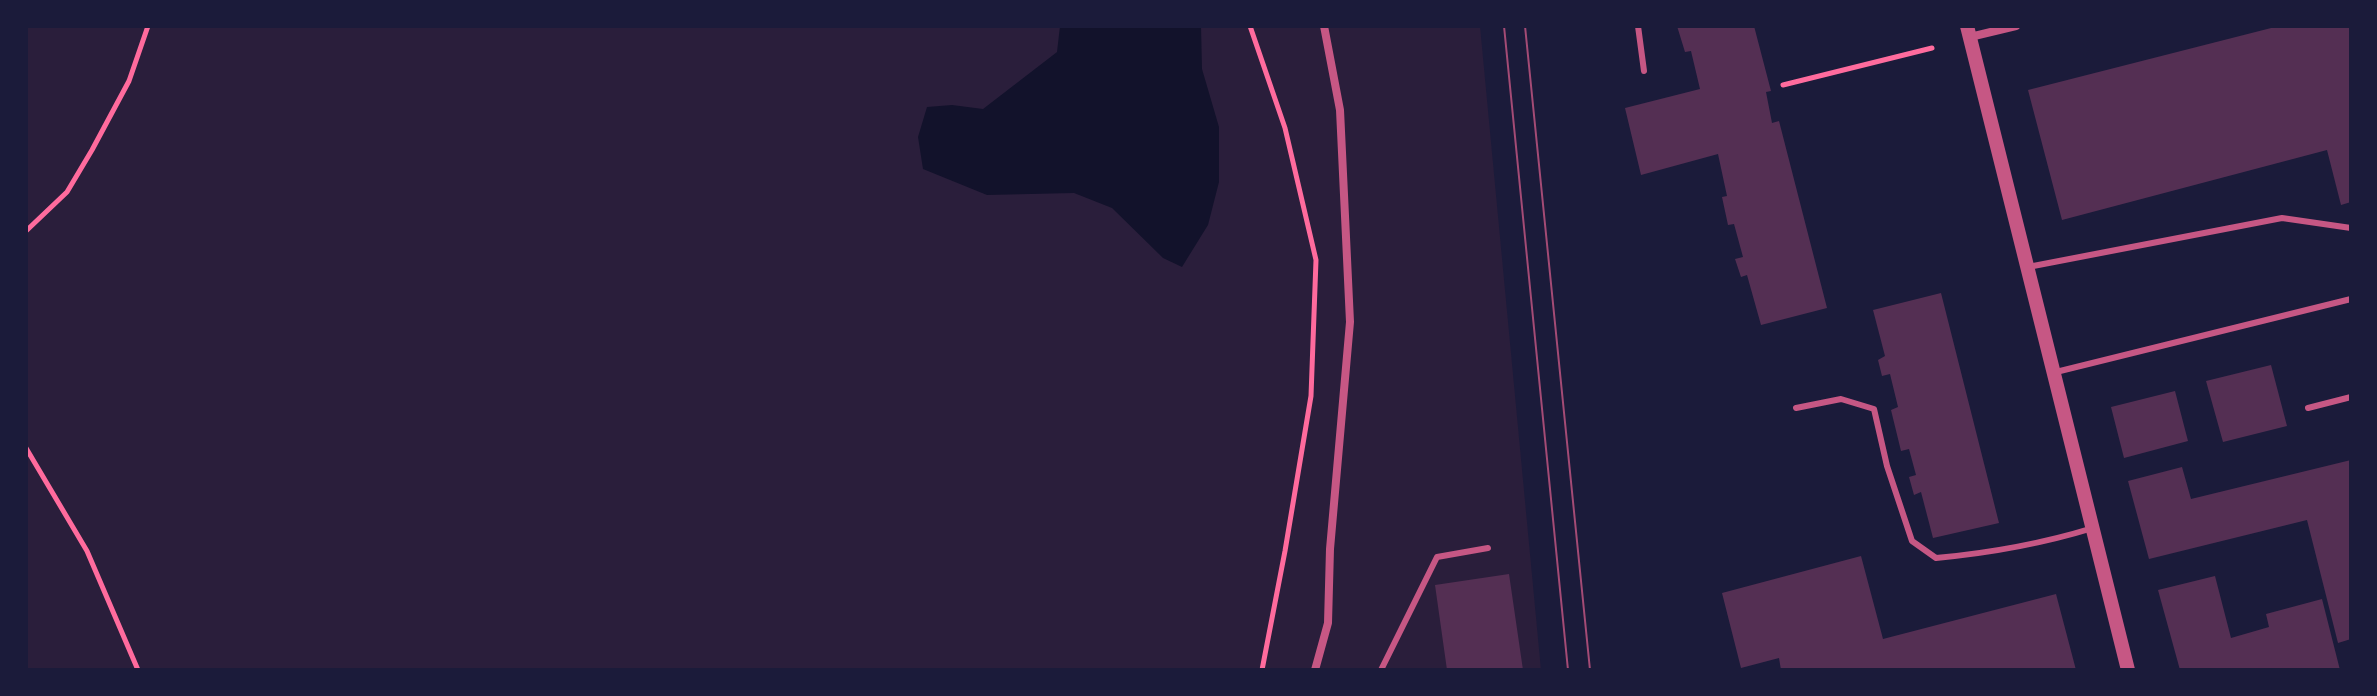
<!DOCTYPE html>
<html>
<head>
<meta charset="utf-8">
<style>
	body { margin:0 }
	#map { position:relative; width:2377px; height:696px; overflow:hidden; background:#1b1b3a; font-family:Inter,sans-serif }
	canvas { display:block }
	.frame { position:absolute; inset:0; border:28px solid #1b1b3a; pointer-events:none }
</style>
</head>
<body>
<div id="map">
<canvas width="2377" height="696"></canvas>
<div class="frame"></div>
</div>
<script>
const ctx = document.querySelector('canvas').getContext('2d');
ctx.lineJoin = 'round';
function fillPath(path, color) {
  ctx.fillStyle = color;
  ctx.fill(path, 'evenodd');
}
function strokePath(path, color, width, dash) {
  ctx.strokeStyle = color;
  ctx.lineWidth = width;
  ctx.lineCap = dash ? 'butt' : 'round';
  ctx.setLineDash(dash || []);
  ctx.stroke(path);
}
fillPath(new Path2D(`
	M 26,26 L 1480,26 L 1541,670 L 26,670 Z`), '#2a1e3b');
fillPath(new Path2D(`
	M 1060,26 L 1201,26 L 1202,69 L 1219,127 L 1219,182 L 1208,225 L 1182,267 L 1163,258 L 1112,208 L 1074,193 L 987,195 L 923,169 L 918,137 L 927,107 L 952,105 L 983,109 L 1057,52 Z`), '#12122b');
fillPath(new Path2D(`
	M 1677,26 L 1754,26 L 1771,91 L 1766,92 L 1772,123 L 1779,121 L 1827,308 L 1761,325 L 1747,275 L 1741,277 L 1735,259 L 1743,257 L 1734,224 L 1728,225 L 1722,197 L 1727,196 L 1718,154 L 1641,175 L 1625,108 L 1700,89 L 1691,51 L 1685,52 Z
	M 2279,26 L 2349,26 L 2351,202 L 2341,205 L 2327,150 L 2062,220 L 2028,90 Z
	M 1941,293 L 1999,523 L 1933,538 L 1921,492 L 1914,495 L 1909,477 L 1916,475 L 1909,449 L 1901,451 L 1891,410 L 1898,407 L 1890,374 L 1882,376 L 1878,360 L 1885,356 L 1873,310 Z
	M 2271,365 L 2287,426 L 2223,442 L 2206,381 Z
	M 2175,391 L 2188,441 L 2124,458 L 2111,407 Z
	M 2351,460 L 2351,639 L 2338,643 L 2307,520 L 2149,559 L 2128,481 L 2182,467 L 2191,499 Z
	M 1861,556 L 1883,639 L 2056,594 L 2076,670 L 1781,670 L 1779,658 L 1741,668 L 1722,593 Z
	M 1509,574 L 1523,670 L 1447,670 L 1435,585 Z
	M 2215,576 L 2231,638 L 2269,627 L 2266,614 L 2322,599 L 2340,670 L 2180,670 L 2158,590 Z`), '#542f53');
strokePath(new Path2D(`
	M 1250,26 L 1285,128 L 1316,260 L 1311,396 L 1285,551 L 1262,670
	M 1783,85 L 1932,48
	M 26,231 L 67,192 L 92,150 L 129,81 L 148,26
	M 26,448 L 87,551 L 138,670`), '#ff6b9d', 5);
strokePath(new Path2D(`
	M 1638,26 L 1644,71
	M 2028,267 L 2282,218 L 2351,228
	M 2056,372 L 2351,299
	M 1796,408 L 1841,399 L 1874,409 L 1887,466 L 1912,541 L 1936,558 C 1990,553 2041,544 2093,528
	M 2308,408 L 2351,397
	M 1381,670 L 1437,557 L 1488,548`), '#c65784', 6);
strokePath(new Path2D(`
	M 1970,37 L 2016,26
	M 1315,670 L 1328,623 L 1330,549 L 1350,322 L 1340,110 L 1324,26`), '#c65784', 8);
strokePath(new Path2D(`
	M 1967,26 L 2128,670`), '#c65784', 14);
strokePath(new Path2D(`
	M 1504,26 L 1568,670
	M 1525,26 L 1590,670`), '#a44b75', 2);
</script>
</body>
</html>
